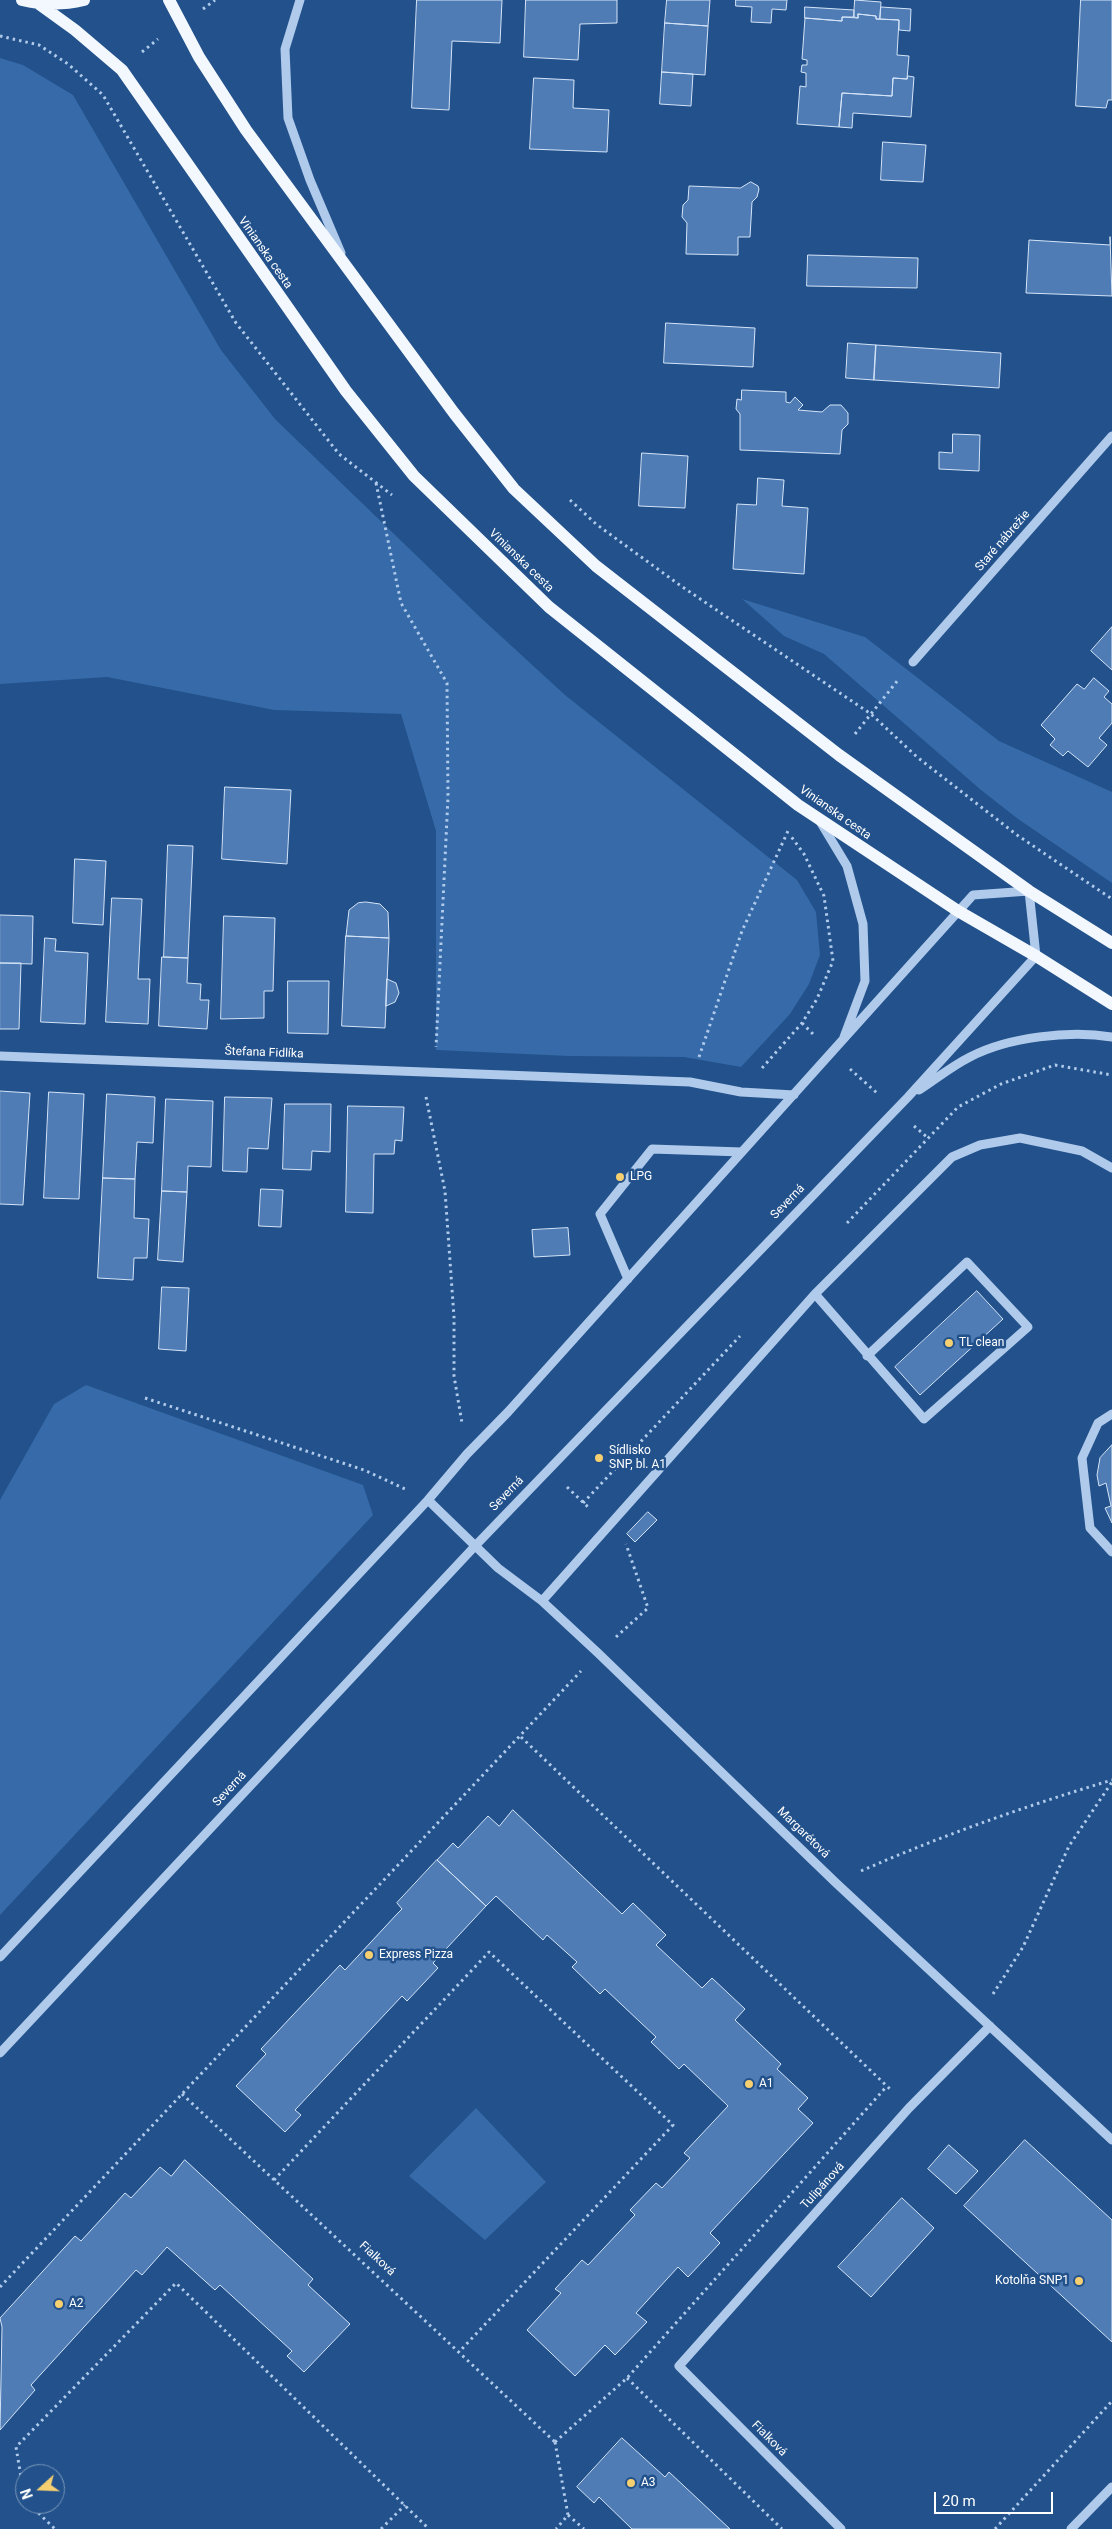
<!DOCTYPE html>
<html>
<head>
<meta charset="utf-8">
<style>
	body { margin:0 }
	#map { position:relative; width:1112px; height:2529px; overflow:hidden; background:#22518b; font-family:Roboto,sans-serif }
	canvas { display:block }
	.north { position:absolute; left:15px; top:2464px; width:50px; height:50px; box-sizing:border-box; background:#22518b; border:1px solid #7a97b9; border-radius:50%; rotate:250deg; font-size:14px; font-weight:700; line-height:20px; text-align:center; color:#fff }
	.north::after { content:''; display:block; margin:auto; width:18px; height:22px; background:#f6cf71; clip-path:polygon(50% 0,100% 100%,50% 72%,0 100%) }
	.scale { position:absolute; left:934px; top:2492px; width:119px; height:22px; box-sizing:border-box; border:2px solid #fff; border-top:0; padding-left:6px; font-size:15px; line-height:18px; white-space:nowrap; color:#fff; -webkit-text-stroke:4px #22518b; paint-order:stroke }
</style>
</head>
<body>
<div id="map">
<canvas width="1112" height="2529"></canvas>
<div class="north">N</div>
<div class="scale">20 m</div>
</div>
<script>
const ctx = document.querySelector('canvas').getContext('2d');
ctx.lineJoin = 'round';
function fillPath(path, color) {
  ctx.fillStyle = color;
  ctx.fill(path, 'evenodd');
}
function strokePath(path, color, width, dash) {
  ctx.strokeStyle = color;
  ctx.lineWidth = width;
  ctx.lineCap = dash ? 'butt' : 'round';
  ctx.setLineDash(dash || []);
  ctx.stroke(path);
}
function label(font, color, halo, rows, align = 'center') {
  ctx.font = font + ' Roboto,sans-serif';
  ctx.lineWidth = 5;
  ctx.setLineDash([]);
  ctx.textBaseline = 'middle';
  ctx.strokeStyle = halo;
  ctx.fillStyle = color;
  for (const [text, x, y, turn = 0] of rows) {
    ctx.save();
    ctx.translate(x, y);
    ctx.rotate((+turn || 0) * Math.PI / 180);
    ctx.textAlign = isNaN(turn) ? turn : align;
    if (halo) ctx.strokeText(text, 0, 0);
    ctx.fillText(text, 0, 0);
    ctx.restore();
  }
}
fillPath(new Path2D(`
	M 0,58 L 23,65 L 73,95 L 221,350 L 275,419 L 480,617 L 565,695 L 797,880 L 816,912 L 820,955 L 809,984 L 790,1014 L 741,1067 L 684,1057 L 568,1056 L 436,1050 L 436,831 L 401,714 L 274,710 L 107,677 L 0,684 Z
	M 742,599 L 865,637 L 999,741 L 1112,792 L 1112,883 L 1018,819 L 981,790 L 824,654 L 784,636 Z
	M 86,1385 L 363,1485 L 373,1515 L 0,1915 L 0,1500 L 54,1404 Z
	M 476,2108 L 546,2182 L 485,2240 L 409,2176 Z`), '#366aa8');
const building = new Path2D(`
	M 417,0 L 502,0 L 500,43 L 452,41 L 449,110 L 412,108 Z
	M 526,0 L 617,0 L 617,23 L 580,24 L 578,60 L 524,57 Z
	M 667,0 L 710,0 L 708,26 L 665,23 Z
	M 736,0 L 787,0 L 786,10 L 772,9 L 771,23 L 751,22 L 752,7 L 736,6 Z
	M 855,0 L 881,2 L 880,19 L 876,19 L 876,16 L 858,14 L 858,18 L 854,17 Z
	M 1081,0 L 1112,0 L 1112,100 L 1108,100 L 1106,108 L 1076,106 Z
	M 805,7 L 854,10 L 854,17 L 842,17 L 842,21 L 805,18 Z
	M 881,7 L 911,9 L 910,31 L 899,30 L 899,20 L 880,19 Z
	M 858,14 L 876,16 L 876,19 L 899,20 L 897,55 L 909,56 L 907,79 L 893,78 L 892,96 L 842,93 L 839,127 L 797,124 L 800,86 L 806,87 L 806,73 L 801,72 L 802,65 L 807,65 L 807,60 L 802,59 L 805,18 L 842,21 L 842,17 L 858,18 Z
	M 665,23 L 708,26 L 705,75 L 662,72 Z
	M 662,72 L 693,74 L 691,106 L 660,104 Z
	M 908,76 L 914,77 L 911,117 L 853,113 L 852,128 L 839,127 L 842,93 L 892,96 L 893,78 L 907,79 Z
	M 534,78 L 574,80 L 573,108 L 609,110 L 607,152 L 530,149 Z
	M 883,142 L 926,145 L 923,182 L 881,180 Z
	M 751,182 L 758,186 L 759,189 L 757,197 L 752,202 L 750,237 L 738,237 L 738,255 L 686,254 L 687,223 L 682,217 L 683,205 L 688,200 L 689,186 L 740,188 Z
	M 1110,237 L 1112,296 L 1026,293 L 1029,240 L 1110,245 Z
	M 808,255 L 918,258 L 917,288 L 807,286 Z
	M 666,323 L 755,328 L 753,367 L 664,363 Z
	M 848,343 L 876,345 L 874,380 L 846,378 Z
	M 876,345 L 1001,353 L 999,388 L 874,380 Z
	M 742,390 L 786,392 L 786,402 L 790,403 L 795,397 L 803,405 L 798,410 L 822,412 L 830,405 L 841,405 L 848,413 L 848,424 L 842,430 L 840,454 L 740,450 L 740,414 L 736,409 L 737,399 L 741,400 Z
	M 953,434 L 980,435 L 979,471 L 939,469 L 939,452 L 952,453 Z
	M 642,453 L 688,456 L 685,508 L 639,506 Z
	M 758,478 L 784,480 L 782,506 L 808,508 L 804,574 L 733,569 L 737,504 L 756,505 Z
	M 1112,627 L 1112,670 L 1091,651 Z
	M 1094,678 L 1109,691 L 1104,697 L 1112,704 L 1112,723 L 1099,738 L 1107,745 L 1088,767 L 1068,751 L 1063,756 L 1050,745 L 1055,739 L 1041,725 L 1077,684 L 1084,689 Z
	M 225,787 L 291,790 L 287,864 L 222,859 Z
	M 168,845 L 193,846 L 188,958 L 164,957 Z
	M 75,859 L 106,861 L 103,925 L 73,923 Z
	M 112,898 L 142,899 L 138,979 L 150,979 L 148,1024 L 106,1022 Z
	M 366,902 L 380,904 L 388,912 L 389,938 L 346,936 L 349,910 L 358,903 Z
	M 0,915 L 33,916 L 32,964 L 0,963 Z
	M 224,916 L 275,918 L 273,991 L 264,991 L 264,1018 L 221,1019 Z
	M 346,936 L 389,938 L 385,1028 L 342,1026 Z
	M 45,938 L 56,939 L 55,951 L 88,953 L 85,1024 L 41,1022 Z
	M 162,957 L 188,958 L 187,983 L 201,984 L 200,1000 L 209,1000 L 207,1029 L 159,1026 Z
	M 0,963 L 21,963 L 19,1029 L 0,1029 Z
	M 387,979 L 396,983 L 399,993 L 395,1002 L 386,1006 Z
	M 288,981 L 329,981 L 328,1034 L 288,1033 Z
	M 0,1091 L 30,1093 L 23,1205 L 0,1204 Z
	M 49,1092 L 84,1094 L 79,1199 L 44,1198 Z
	M 107,1094 L 155,1097 L 153,1143 L 137,1142 L 135,1179 L 103,1178 Z
	M 225,1097 L 272,1098 L 268,1149 L 248,1148 L 247,1172 L 223,1171 Z
	M 166,1099 L 213,1101 L 211,1167 L 188,1166 L 187,1192 L 162,1191 Z
	M 285,1104 L 331,1104 L 330,1152 L 312,1151 L 311,1170 L 283,1169 Z
	M 348,1106 L 404,1107 L 402,1141 L 395,1140 L 394,1154 L 374,1154 L 373,1213 L 346,1212 Z
	M 103,1178 L 135,1179 L 134,1218 L 149,1219 L 147,1258 L 134,1258 L 133,1280 L 98,1278 Z
	M 261,1189 L 283,1190 L 281,1227 L 259,1226 Z
	M 162,1191 L 187,1192 L 183,1262 L 158,1260 Z
	M 568,1228 L 570,1255 L 534,1257 L 532,1230 Z
	M 162,1287 L 189,1288 L 186,1351 L 159,1349 Z
	M 977,1291 L 1003,1319 L 920,1395 L 895,1367 Z
	M 1112,1445 L 1112,1523 L 1105,1508 L 1111,1506 L 1106,1483 L 1099,1486 L 1097,1475 L 1100,1458 Z
	M 648,1512 L 657,1520 L 635,1542 L 627,1534 Z
	M 513,1810 L 622,1914 L 633,1903 L 666,1935 L 656,1945 L 702,1988 L 712,1978 L 745,2009 L 735,2020 L 781,2064 L 777,2069 L 808,2098 L 798,2109 L 813,2123 L 710,2233 L 720,2243 L 688,2277 L 678,2267 L 636,2313 L 647,2322 L 615,2355 L 605,2345 L 575,2376 L 527,2330 L 561,2293 L 555,2289 L 582,2260 L 588,2265 L 635,2215 L 630,2210 L 656,2183 L 662,2188 L 690,2158 L 684,2153 L 728,2106 L 684,2064 L 679,2069 L 651,2042 L 656,2037 L 605,1989 L 600,1994 L 572,1967 L 577,1962 L 547,1935 L 543,1940 L 496,1896 L 486,1906 L 437,1860 L 453,1843 L 458,1848 L 488,1816 L 499,1826 Z
	M 437,1860 L 486,1906 L 433,1963 L 438,1968 L 407,2001 L 402,1996 L 295,2110 L 301,2115 L 285,2132 L 236,2086 L 266,2054 L 261,2049 L 340,1965 L 345,1970 L 397,1914 L 402,1909 L 397,1903 Z
	M 1025,2140 L 1112,2220 L 1112,2342 L 964,2206 Z
	M 949,2145 L 978,2171 L 956,2194 L 928,2169 Z
	M 185,2160 L 313,2279 L 308,2285 L 350,2324 L 304,2372 L 287,2356 L 292,2351 L 220,2285 L 215,2290 L 167,2247 L 142,2275 L 136,2270 L 31,2385 L 35,2390 L 0,2430 L 2,2327 L 0,2318 L 75,2236 L 81,2241 L 125,2193 L 131,2198 L 160,2167 L 171,2176 Z
	M 902,2198 L 934,2228 L 871,2297 L 838,2267 Z
	M 622,2438 L 665,2477 L 669,2472 L 730,2529 L 632,2529 L 599,2497 L 594,2503 L 577,2487 Z`);
fillPath(building, '#4f7cb4');
strokePath(building, '#d4e4f8', 1);
strokePath(new Path2D(`
	M 203,9 L 215,0
	M 0,36 L 39,45 L 68,64 L 103,95 L 236,323 L 339,454 L 392,495
	M 142,52 L 158,39
	M 376,483 L 401,603 L 447,683 L 448,797 L 436,1047
	M 570,500 L 596,524 L 681,586 L 871,714 L 917,757 L 1017,835 L 1112,899
	M 855,734 L 898,680
	M 802,1023 L 813,1034
	M 699,1057 L 742,931 L 788,831
	M 762,1068 L 802,1023 L 817,999 L 833,961 L 824,896 L 804,854 L 790,835
	M 850,1069 L 877,1093
	M 426,1097 L 445,1191 L 454,1317 L 454,1376 L 462,1423
	M 914,1126 L 928,1138
	M 847,1223 L 958,1107 L 1001,1084 L 1055,1065 L 1112,1075
	M 145,1398 L 364,1470 L 405,1489
	M 567,1487 L 589,1508
	M 583,1503 L 740,1336
	M 616,1637 L 648,1608 L 626,1544
	M 521,1737 L 891,2090
	M 861,1871 C 943,1835 1026,1806 1112,1780
	M 993,1994 L 1023,1947 L 1069,1846 L 1112,1782
	M 182,2094 L 555,2442
	M 274,2180 L 489,1952 L 673,2125 L 459,2352
	M 0,2287 L 581,1671
	M 627,2378 L 782,2529
	M 555,2442 L 627,2378 L 887,2086
	M 555,2442 L 568,2515 L 556,2529
	M 25,2501 L 16,2447 L 176,2283 L 429,2529
	M 29,2504 L 55,2529
	M 568,2515 L 584,2529
	M 381,2529 L 405,2505
	M 995,2529 L 1112,2401`), '#afcaeb', 3, [2.5, 4]);
strokePath(new Path2D(`
	M 300,0 L 285,49 L 288,118 L 310,180 L 341,253
	M 913,662 L 1112,436
	M 821,823 L 847,866 L 863,924 L 865,981 L 844,1037
	M 0,1056 L 690,1082 L 741,1092 L 794,1095
	M 919,1090 C 936,1079 952,1066 970,1057 C 1008,1037 1070,1030 1112,1037
	M 628,1279 L 600,1214 L 652,1149 L 742,1152
	M 815,1294 L 924,1419 L 1028,1327 L 967,1262 L 867,1356
	M 1112,1414 L 1098,1423 L 1082,1458 L 1090,1528 L 1112,1552
	M 428,1500 L 498,1568 L 542,1601 L 598,1653 L 835,1882 L 1112,2140
	M 542,1601 L 815,1294 L 952,1157 L 980,1145 L 1020,1138 L 1082,1151 L 1112,1168
	M 0,1957 L 428,1500 L 467,1454 L 508,1412 L 973,895 L 1029,891 L 1036,956 L 908,1097 L 476,1545 L 0,2053
	M 841,2529 L 679,2366 L 909,2108 L 990,2026
	M 1071,2529 L 1112,2487`), '#afcaeb', 9);
strokePath(new Path2D(`
	M 22,0 C 43,5 63,5 84,0
	M 169,0 L 199,57 L 246,130 L 454,413 L 514,489 L 596,566 L 839,755 L 1029,891 L 1112,943
	M 39,4 L 75,30 L 122,70 L 346,391 L 414,476 L 549,607 L 798,805 L 958,911 L 1036,956 L 1112,1004`), '#f3f8fe', 12);
for (const [x, y, r, color] of [
	[620,1177,5,"#f6cf71"],
	[949,1343,5,"#f6cf71"],
	[599,1458,5,"#f6cf71"],
	[369,1955,5,"#f6cf71"],
	[749,2084,5,"#f6cf71"],
	[1079,2281,5,"#f6cf71"],
	[59,2304,5,"#f6cf71"],
	[631,2483,5,"#f6cf71"]
]) {
  const dot = new Path2D();
  dot.arc(x, y, r, 0, 2 * Math.PI);
  ctx.fillStyle = color;
  ctx.fill(dot);
  strokePath(dot, '#22518b', 2);
}
label('12px', '#fff', '#22518b', [
	["Vinianska cesta",265,253,55],
	["Staré nábrežie",1003,541,-49],
	["Vinianska cesta",521,561,44],
	["Vinianska cesta",835,813,35],
	["Štefana Fidlíka",264,1053,2],
	["Severná",788,1202,-46],
	["Severná",507,1494,-46],
	["Severná",230,1789,-47],
	["Margarétová",803,1833,44],
	["Tulipánová",823,2186,-48],
	["Fialková",377,2259,43],
	["Fialková",769,2439,45]
]);
label('12px', '#fff', '#22518b', [
	["LPG",630,1177],
	["TL clean",959,1343],
	["Sídlisko",609,1451],
	["SNP, bl. A1",609,1465],
	["Express Pizza",379,1955],
	["A1",759,2084],
	["Kotolňa SNP1",1069,2281,"right"],
	["A2",69,2304],
	["A3",641,2483]
], 'left');
</script>
</body>
</html>
